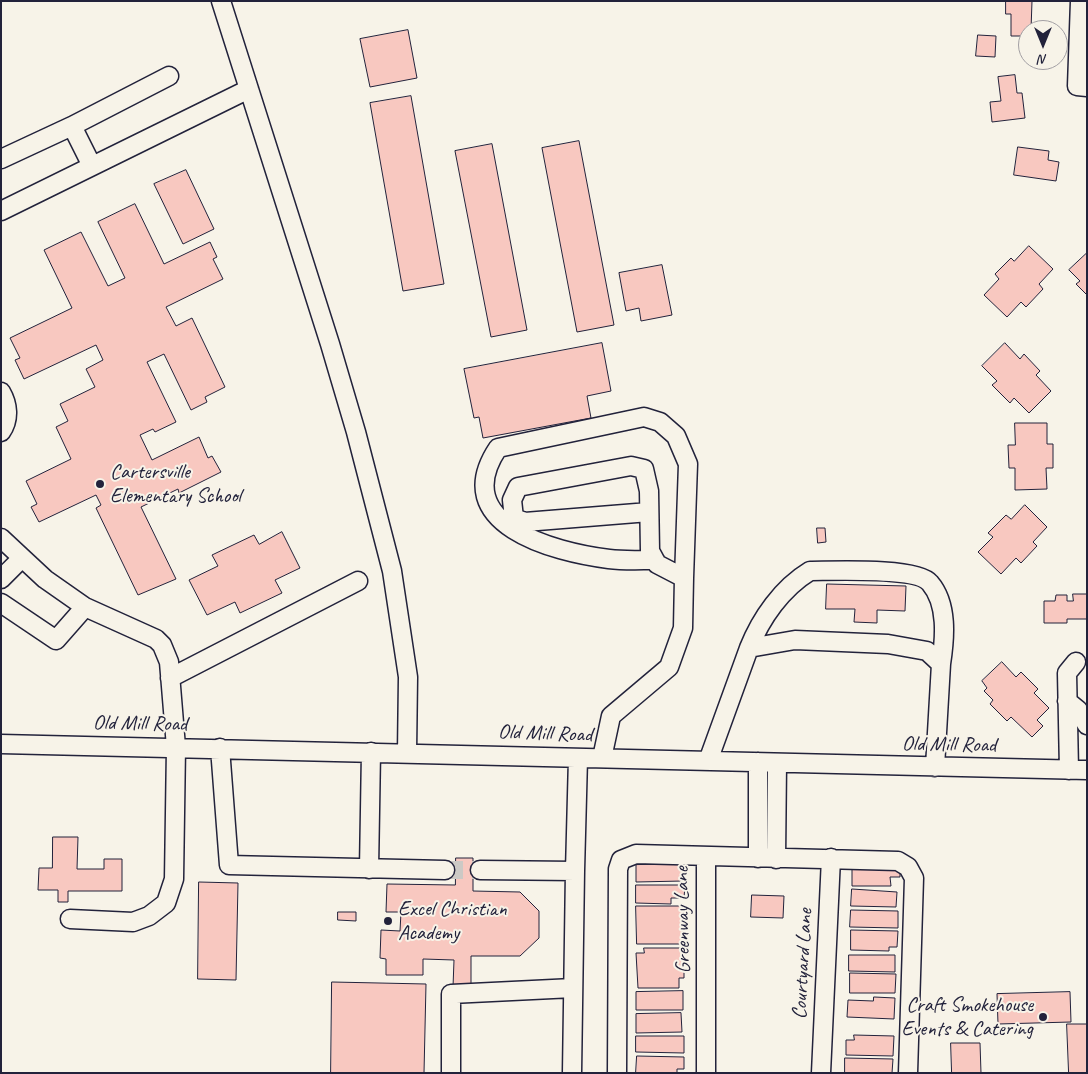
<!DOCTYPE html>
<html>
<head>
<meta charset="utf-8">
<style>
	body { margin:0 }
	#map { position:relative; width:1088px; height:1074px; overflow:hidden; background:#f7f3e8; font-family:Caveat,sans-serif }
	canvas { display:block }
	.frame { position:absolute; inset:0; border:2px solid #22223b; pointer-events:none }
	.north { position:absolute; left:1018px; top:20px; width:50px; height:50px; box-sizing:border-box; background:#f7f3e8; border:1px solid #a29fa3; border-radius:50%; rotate:180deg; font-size:14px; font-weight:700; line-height:20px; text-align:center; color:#22223b }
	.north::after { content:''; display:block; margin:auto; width:18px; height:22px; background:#22223b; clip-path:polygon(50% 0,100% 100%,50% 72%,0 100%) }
</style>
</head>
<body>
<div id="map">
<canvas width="1088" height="1074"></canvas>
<div class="frame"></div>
<div class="north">N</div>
</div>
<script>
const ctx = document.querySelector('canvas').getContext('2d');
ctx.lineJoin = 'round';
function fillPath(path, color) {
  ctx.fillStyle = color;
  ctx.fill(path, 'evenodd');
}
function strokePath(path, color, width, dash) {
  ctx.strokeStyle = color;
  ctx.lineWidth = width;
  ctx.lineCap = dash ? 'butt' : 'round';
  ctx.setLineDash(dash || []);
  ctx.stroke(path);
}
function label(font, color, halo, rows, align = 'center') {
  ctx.font = font + ' Caveat,sans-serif';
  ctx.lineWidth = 4;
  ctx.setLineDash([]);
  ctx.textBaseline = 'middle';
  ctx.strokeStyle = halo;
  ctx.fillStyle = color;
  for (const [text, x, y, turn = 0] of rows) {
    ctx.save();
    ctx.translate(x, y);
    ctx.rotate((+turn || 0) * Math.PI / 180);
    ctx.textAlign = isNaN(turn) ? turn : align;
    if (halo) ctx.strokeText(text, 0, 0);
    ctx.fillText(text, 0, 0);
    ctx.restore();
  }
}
const building = new Path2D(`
	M 1006,1 L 1032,1 L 1031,30 L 1028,30 L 1028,36 L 1011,36 L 1011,14 L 1006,14 Z
	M 408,30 L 417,78 L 370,87 L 360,39 Z
	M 978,35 L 996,36 L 995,57 L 976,56 Z
	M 1015,75 L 1017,93 L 1022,93 L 1025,118 L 992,122 L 990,102 L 1001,101 L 998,77 Z
	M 411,96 L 444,284 L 403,291 L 370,103 Z
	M 579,141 L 614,325 L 577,332 L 542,148 Z
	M 492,144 L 527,330 L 491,337 L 455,151 Z
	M 1018,147 L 1049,151 L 1048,160 L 1059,162 L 1056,181 L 1014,175 Z
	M 186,170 L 214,229 L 183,244 L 154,184 Z
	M 135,204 L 164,264 L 210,242 L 217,257 L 213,259 L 223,279 L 166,307 L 176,326 L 192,318 L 225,387 L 205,397 L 207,402 L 191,410 L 164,354 L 147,362 L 176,422 L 155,432 L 153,429 L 140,435 L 152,460 L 199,437 L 208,458 L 212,456 L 221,472 L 179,493 L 178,489 L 141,507 L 176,579 L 138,595 L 96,508 L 101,505 L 96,495 L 39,522 L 31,507 L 37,504 L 26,481 L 71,459 L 56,427 L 68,421 L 60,404 L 95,387 L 86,369 L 103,360 L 96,345 L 24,379 L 15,360 L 20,358 L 10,338 L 72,308 L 44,250 L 81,232 L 108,286 L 125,278 L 98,222 Z
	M 1029,246 L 1053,269 L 1039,284 L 1043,289 L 1026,307 L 1021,302 L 1007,317 L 984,295 L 999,279 L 995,274 L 1011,258 L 1014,261 Z
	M 1087,253 L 1087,295 L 1076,284 L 1080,281 L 1069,270 Z
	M 662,265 L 672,315 L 641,321 L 639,308 L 626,311 L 619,273 Z
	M 602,343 L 611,391 L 587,396 L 591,418 L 483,438 L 479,417 L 474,418 L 464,369 Z
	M 1005,343 L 1020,359 L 1024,354 L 1040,371 L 1036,375 L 1051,391 L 1029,413 L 1014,398 L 1010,403 L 992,385 L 997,381 L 982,366 Z
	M 1015,423 L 1047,423 L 1047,444 L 1053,444 L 1053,468 L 1046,468 L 1047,489 L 1015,490 L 1015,468 L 1009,468 L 1008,445 L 1015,445 Z
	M 1025,505 L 1047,527 L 1033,542 L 1037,546 L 1021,563 L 1016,558 L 1001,574 L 978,552 L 993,537 L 988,533 L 1006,515 L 1011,519 Z
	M 817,528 L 825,528 L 826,542 L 818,543 Z
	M 282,532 L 300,568 L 275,580 L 282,593 L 240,613 L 235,602 L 207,615 L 189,580 L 218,566 L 212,555 L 254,535 L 259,544 Z
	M 827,584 L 906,586 L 905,611 L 877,610 L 877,623 L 854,622 L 855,609 L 826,609 Z
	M 1073,594 L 1087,594 L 1087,619 L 1067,619 L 1067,623 L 1044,623 L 1044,601 L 1055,601 L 1056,595 L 1067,595 L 1067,601 L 1073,601 Z
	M 1002,662 L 1016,677 L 1021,672 L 1038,689 L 1034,693 L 1049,708 L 1037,720 L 1043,726 L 1032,737 L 1011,717 L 1007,721 L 990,704 L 993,700 L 984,691 L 987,688 L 982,681 Z
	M 53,837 L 78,837 L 77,869 L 104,869 L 104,859 L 122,859 L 122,891 L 68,891 L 68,902 L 58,902 L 58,890 L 38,890 L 39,868 L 52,868 Z
	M 456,858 L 473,858 L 473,891 L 520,892 L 539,911 L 539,938 L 520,956 L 471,956 L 471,988 L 453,987 L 454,960 L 423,959 L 423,975 L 386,975 L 386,959 L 380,958 L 381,930 L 400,931 L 401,912 L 386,912 L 387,884 L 455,885 Z
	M 683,864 L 683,881 L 636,882 L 636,865 Z
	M 900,866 L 900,877 L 890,877 L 891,886 L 852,886 L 852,867 Z
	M 199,882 L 238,883 L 236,980 L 198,979 Z
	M 636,885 L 685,885 L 684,898 L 671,898 L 671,904 L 636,903 Z
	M 852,889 L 897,892 L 896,907 L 851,906 Z
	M 752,895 L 784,896 L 783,918 L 751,917 Z
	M 636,906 L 683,906 L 683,944 L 637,944 Z
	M 851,910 L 898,911 L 898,928 L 850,927 Z
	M 338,912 L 356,912 L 356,921 L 338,920 Z
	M 851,930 L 898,931 L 897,947 L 889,947 L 889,951 L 851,950 Z
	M 644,948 L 684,948 L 684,978 L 679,978 L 679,988 L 638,988 L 636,953 L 644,953 Z
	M 849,955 L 895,955 L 895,972 L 849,971 Z
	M 850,973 L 896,974 L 895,993 L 850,993 Z
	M 332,982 L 426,984 L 424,1073 L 331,1073 Z
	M 683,991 L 683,1010 L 636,1010 L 636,992 Z
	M 1070,992 L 1071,1022 L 998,1024 L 997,994 Z
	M 874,997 L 895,998 L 894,1019 L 847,1017 L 848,1000 L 873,1001 Z
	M 681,1013 L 682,1032 L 636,1033 L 636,1014 Z
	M 1067,1024 L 1087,1024 L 1087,1073 L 1069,1073 Z
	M 854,1035 L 894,1036 L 893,1056 L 846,1055 L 846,1040 L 854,1040 Z
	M 636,1036 L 684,1036 L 684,1053 L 636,1052 Z
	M 951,1043 L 980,1043 L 981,1073 L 952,1073 Z
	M 637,1056 L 684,1057 L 684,1069 L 677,1069 L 677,1073 L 636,1073 Z
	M 845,1058 L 893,1059 L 892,1073 L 845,1073 Z`);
fillPath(building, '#f8c8c0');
strokePath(building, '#22223b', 1);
strokePath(new Path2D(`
	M 445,870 L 480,870`), '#ccc9c5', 18, [18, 9]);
const minor = new Path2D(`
	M 221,1 L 330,344 L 356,432 L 392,571 L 408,677 L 407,753
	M 1080,1 L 1077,86 L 1087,87
	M 1,159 L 72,126
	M 92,166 L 72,126 L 169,76
	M 1,211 L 249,89
	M 1,392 C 8,404 10,419 1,432
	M 1,538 L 45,579 L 85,607 L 156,639 L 162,645 L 169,662 L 176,747 L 174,879 L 166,903 L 149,916 L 133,922 L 70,919
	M 655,560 C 640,560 624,561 609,559 C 553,552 447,524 498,448 L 644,417 L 660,422 L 676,436 L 688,464 L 684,578
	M 1,579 L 21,559
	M 1,603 L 56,640 L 85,607
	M 749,648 C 761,618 782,588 810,571 C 833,571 917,567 930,583 C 948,604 945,638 941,664
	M 170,678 L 358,581
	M 1067,701 L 1078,710 L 1087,725
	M 1,744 L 1087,770
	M 220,748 L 229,865 L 445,870
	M 602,758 L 611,716 L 669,667 L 683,628 L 684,578 L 657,564 L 650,551 L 649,491 L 644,469 L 631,466 L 518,487 L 512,500 L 514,518 L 525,522 L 649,512
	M 708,761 L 749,648 L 795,640 L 888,644 L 927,651 L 941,664 L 935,767
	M 1069,770 L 1067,673 L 1076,662
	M 706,856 L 706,1073
	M 758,858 L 758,762
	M 776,859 L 777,763
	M 369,869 L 371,752
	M 480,870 L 575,871 L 578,758
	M 451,1073 L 451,994 L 573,988
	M 572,1073 L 575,871
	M 617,1073 L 618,869 L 621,860 L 636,854 L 898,861 L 908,867 L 914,878 L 908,1073
	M 821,1073 L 831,858`);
strokePath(minor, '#22223b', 21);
strokePath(minor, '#f7f3e8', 18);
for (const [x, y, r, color] of [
	[100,484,5,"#22223b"],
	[388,921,5,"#22223b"],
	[1043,1017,5,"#22223b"]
]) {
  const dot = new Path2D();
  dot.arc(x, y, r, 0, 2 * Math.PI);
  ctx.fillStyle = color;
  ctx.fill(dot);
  strokePath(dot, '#f7f3e8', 2);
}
label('21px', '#22223b', '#f7f3e8', [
	["Cartersville",110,472],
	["Elementary School",110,496],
	["Excel Christian",398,909],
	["Academy",398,933],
	["Craft Smokehouse",1033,1005,"right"],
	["Events & Catering",1033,1029,"right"]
], 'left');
label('21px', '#22223b', '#f7f3e8', [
	["Old Mill Road",140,724,1],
	["Old Mill Road",545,734,2],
	["Old Mill Road",949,745,1],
	["Greenway Lane",683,920,-91],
	["Courtyard Lane",803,964,-87]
]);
</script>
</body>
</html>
